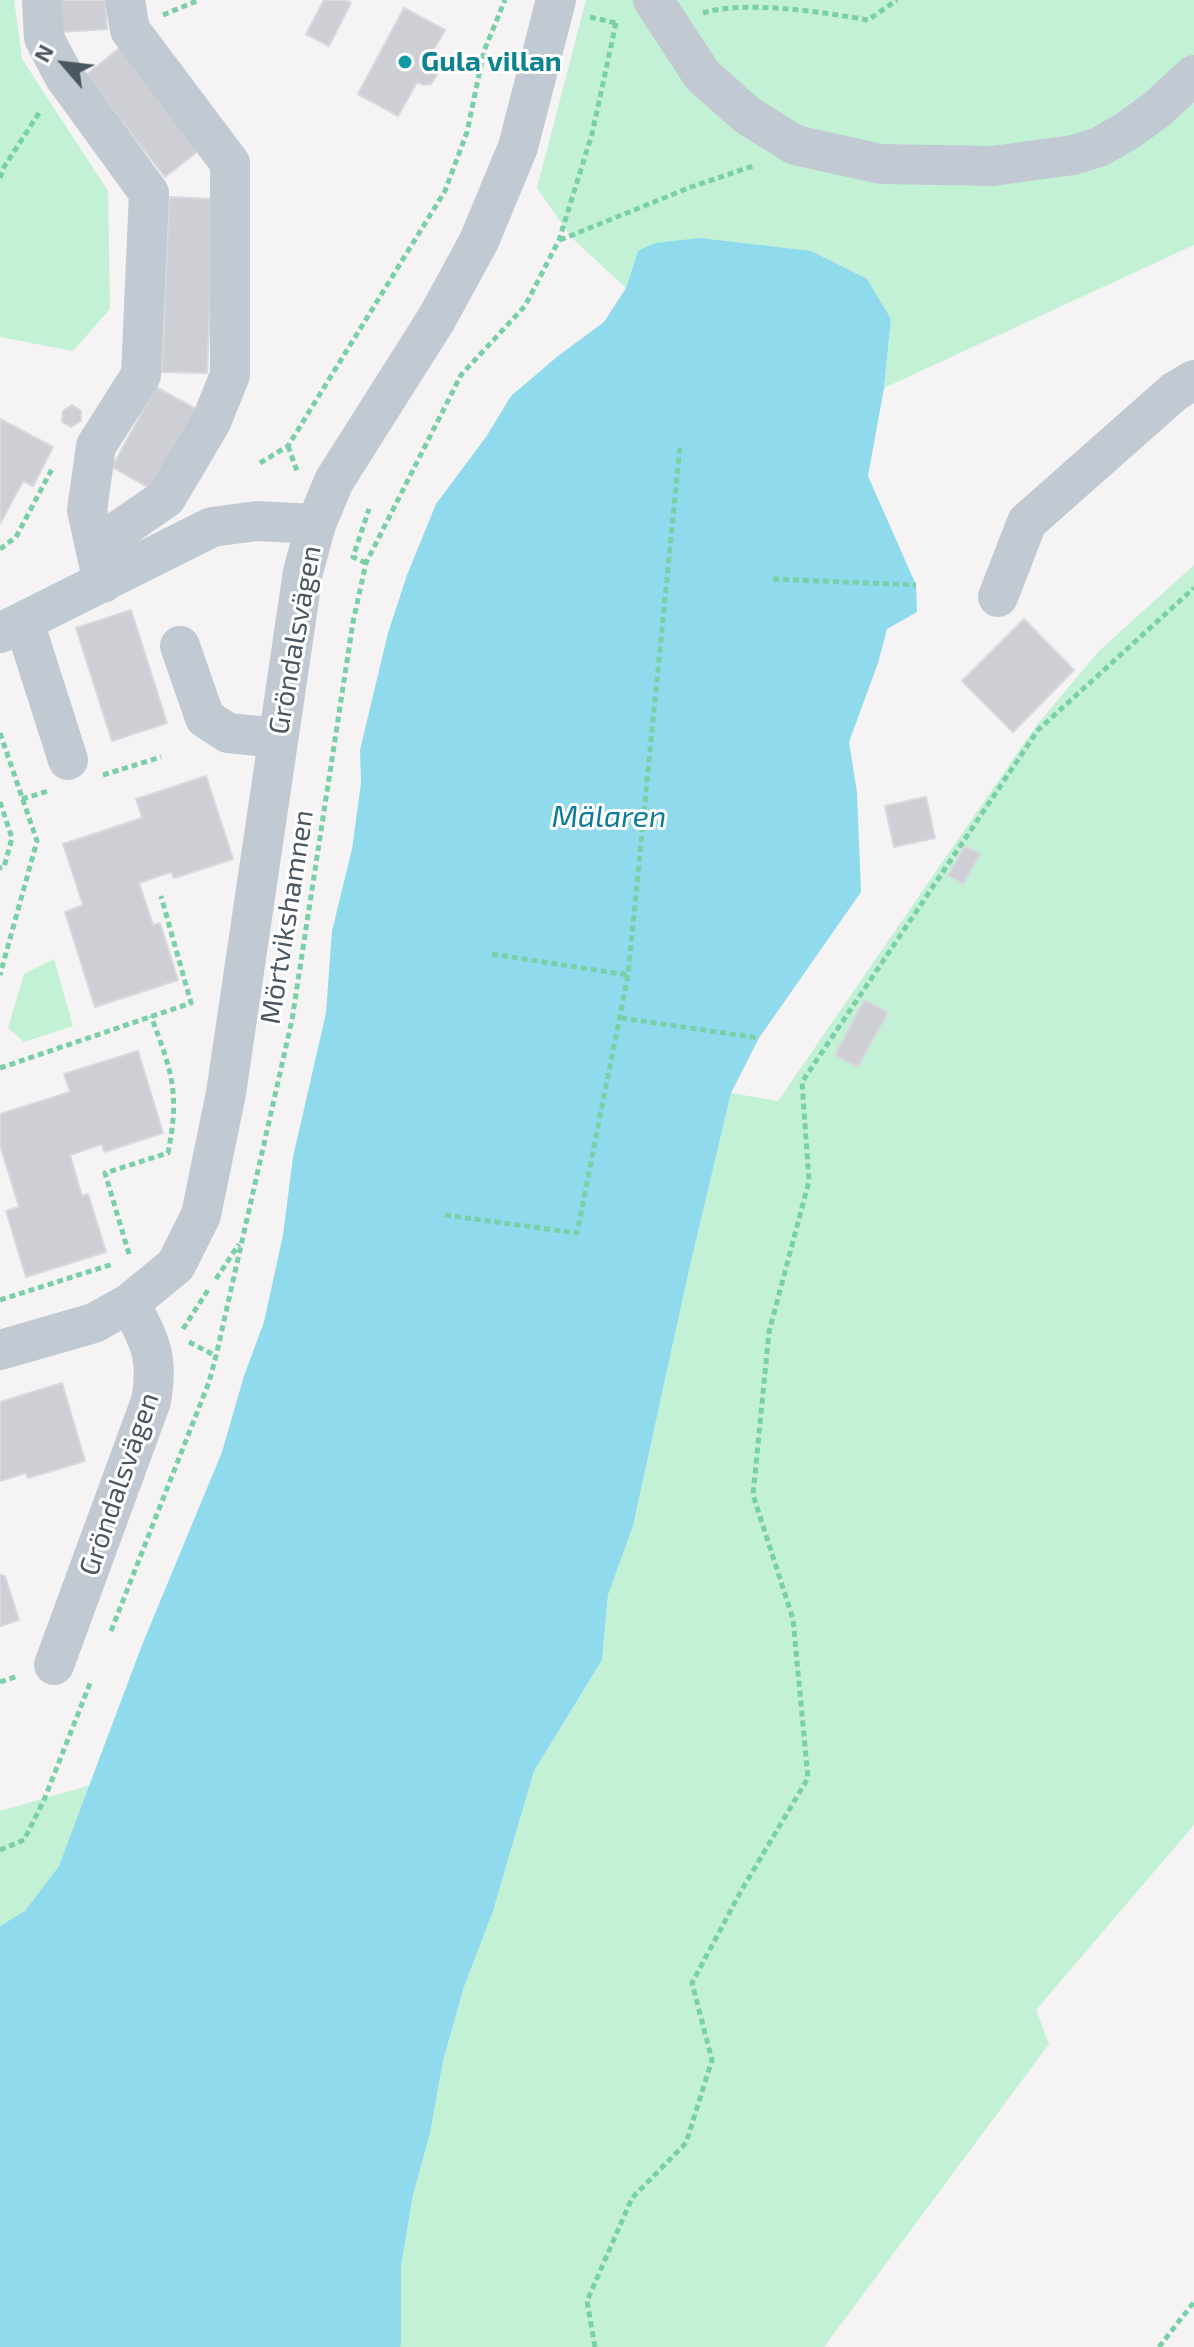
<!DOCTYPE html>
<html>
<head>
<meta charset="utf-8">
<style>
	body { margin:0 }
	#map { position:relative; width:1194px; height:2347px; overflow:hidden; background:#f5f3f3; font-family:"Exo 2",sans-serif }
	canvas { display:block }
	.north { position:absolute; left:24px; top:24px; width:80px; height:80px; -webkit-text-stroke:6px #fff; paint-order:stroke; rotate:298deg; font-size:22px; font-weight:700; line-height:32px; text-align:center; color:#4a5661 }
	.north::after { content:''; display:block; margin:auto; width:28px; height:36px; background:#4a5661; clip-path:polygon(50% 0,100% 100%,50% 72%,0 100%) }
</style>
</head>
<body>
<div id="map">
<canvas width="1194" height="2347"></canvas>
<div class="north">N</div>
</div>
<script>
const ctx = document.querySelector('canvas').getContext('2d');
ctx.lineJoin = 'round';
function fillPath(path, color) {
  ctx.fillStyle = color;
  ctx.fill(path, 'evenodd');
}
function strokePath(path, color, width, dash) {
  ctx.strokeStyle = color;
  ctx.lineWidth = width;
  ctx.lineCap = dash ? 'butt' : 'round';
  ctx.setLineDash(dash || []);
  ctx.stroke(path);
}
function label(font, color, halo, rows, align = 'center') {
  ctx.font = font + ' "Exo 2",sans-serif';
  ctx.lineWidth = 6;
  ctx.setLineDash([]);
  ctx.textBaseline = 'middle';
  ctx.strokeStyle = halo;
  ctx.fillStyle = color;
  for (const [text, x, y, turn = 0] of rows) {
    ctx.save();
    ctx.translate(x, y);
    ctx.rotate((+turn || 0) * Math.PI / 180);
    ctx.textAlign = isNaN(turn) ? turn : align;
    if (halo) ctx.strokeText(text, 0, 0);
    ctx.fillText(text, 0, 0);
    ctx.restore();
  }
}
fillPath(new Path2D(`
	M 0,0 L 14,0 L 22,59 L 108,191 L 110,309 L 73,351 L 0,337 Z
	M 586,0 L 1194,0 L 1194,245 L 884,388 L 891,319 L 638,251 L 626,288 L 572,238 L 537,188 Z
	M 1194,565 L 1194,1825 L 1036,2010 L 1049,2044 L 824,2347 L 400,2347 L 401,2266 L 413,2195 L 430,2132 L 443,2061 L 464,1987 L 493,1911 L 534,1771 L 602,1660 L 608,1595 L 633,1526 L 689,1270 L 731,1093 L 778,1101 L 1036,726 L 1099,651 Z
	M 54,959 L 73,1026 L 24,1042 L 8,1028 L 24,974 Z
	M 91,1785 L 59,1866 L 25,1912 L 0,1926 L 0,1811 Z`), '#c3f1d5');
fillPath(new Path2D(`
	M 700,238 L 811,251 L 867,279 L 891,319 L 884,388 L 868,476 L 916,585 L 917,612 L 887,629 L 878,663 L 849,742 L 857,793 L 861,892 L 759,1038 L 731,1093 L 689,1270 L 633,1526 L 608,1595 L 602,1660 L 534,1771 L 493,1911 L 464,1987 L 443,2061 L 430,2133 L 413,2195 L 401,2266 L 401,2345 L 400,2347 L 0,2347 L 0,1926 L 25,1911 L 59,1866 L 142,1645 L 222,1452 L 244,1376 L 264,1322 L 283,1235 L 293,1157 L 326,1013 L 332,931 L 352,849 L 361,783 L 360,750 L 388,633 L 407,575 L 436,504 L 486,437 L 511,396 L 558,356 L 604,322 L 626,288 L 638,251 L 655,243 Z`), '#90daee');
const building = new Path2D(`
	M 59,0 L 105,0 L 107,29 L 61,32 Z
	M 324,0 L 345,0 L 351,3 L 329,46 L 306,34 Z
	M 404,8 L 445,30 L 429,58 L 437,63 L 438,73 L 431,84 L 424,85 L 417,82 L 398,116 L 358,94 Z
	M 122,46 L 202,148 L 165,177 L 86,75 Z
	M 169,197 L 215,199 L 207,373 L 162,372 Z
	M 156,387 L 196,409 L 151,489 L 112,467 Z
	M 72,405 L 81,411 L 81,421 L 71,427 L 62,422 L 63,411 Z
	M 0,419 L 53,447 L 33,486 L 23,481 L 0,524 Z
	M 131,610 L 167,723 L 112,741 L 76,628 Z
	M 1024,619 L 1074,670 L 1013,732 L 962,681 Z
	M 206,776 L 233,859 L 174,878 L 171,872 L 139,883 L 153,925 L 160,923 L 178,980 L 95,1007 L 65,912 L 83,905 L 63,844 L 142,818 L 136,799 Z
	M 926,797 L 935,838 L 894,847 L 885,806 Z
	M 965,846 L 980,854 L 963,884 L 948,875 Z
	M 864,1000 L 888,1012 L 858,1067 L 835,1055 Z
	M 138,1051 L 163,1133 L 104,1152 L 102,1144 L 70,1155 L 82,1196 L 88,1194 L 106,1252 L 26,1277 L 6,1211 L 19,1207 L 0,1145 L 0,1114 L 70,1092 L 64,1074 Z
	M 62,1383 L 85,1461 L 28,1478 L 26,1473 L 0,1481 L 0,1402 Z
	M 0,1575 L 5,1576 L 19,1620 L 0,1626 Z`);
fillPath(building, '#cdcfd5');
strokePath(building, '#d7d9de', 2);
strokePath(new Path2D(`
	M 703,13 C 746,0 822,12 868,20 L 897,0
	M 163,15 L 199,0
	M 590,17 L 616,23
	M 0,178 L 4,167 L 41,110
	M 560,240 L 691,187 L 756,165
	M 288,446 L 297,471
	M 260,463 L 288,446 L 445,191 L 467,132 L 484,51 L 505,0
	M 0,549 L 16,537 L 53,467
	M 366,563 L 353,557 L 369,509
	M 773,579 L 916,585
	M 0,733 L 37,841 L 0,975
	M 103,775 L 161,757
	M 22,799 L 48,791
	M 0,802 L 12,838 L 4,867 L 0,868
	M 492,954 L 628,975
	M 621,1018 L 759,1038
	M 0,1068 L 191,1003 L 161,896
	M 445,1215 L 577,1233 L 628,975 L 680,446
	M 129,1254 L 105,1173 L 168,1153 C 180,1093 172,1072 151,1016
	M 216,1279 L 239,1244
	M 0,1300 L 113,1264
	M 183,1329 L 208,1290
	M 189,1342 L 216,1356
	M 111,1631 L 209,1382 L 216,1356 L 292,1020 L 353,622 L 366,563 L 461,375 L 525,306 L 559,240 L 592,134 L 616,23
	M 0,1682 L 18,1676
	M 0,1850 L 24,1840 L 44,1800 L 91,1681
	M 595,2347 L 587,2301 L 632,2198 L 686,2143 L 712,2060 L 692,1983 L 741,1891 L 808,1778 L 793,1619 L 753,1495 L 769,1332 L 809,1181 L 802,1082 L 1038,730 L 1194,588
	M 1159,2347 L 1194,2302`), '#7ad0a6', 5, [6, 4]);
strokePath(new Path2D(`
	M 42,0 L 44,38 L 64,76 L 149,193 L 141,375 L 96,446 L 87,510 L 103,583
	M 653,0 L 702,75 L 747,115 L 795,145 L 881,164 L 993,166 L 1073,155 L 1099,147 L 1127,131 L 1156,110 L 1194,75
	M 96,546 L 166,498 L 211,422 L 230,375 L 230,163 L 130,30 L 125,0
	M 998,597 L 1027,522 L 1174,392 L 1194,380
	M 24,622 L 68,760
	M 0,633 L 212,527 L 257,521 L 316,524
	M 180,646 L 205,718 L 228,733 L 278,738
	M 0,1350 L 94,1323 L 130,1303 L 176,1265 L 201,1215 L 226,1093 L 303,572 L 316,524 L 334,481 L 437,318 L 479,241 L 518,147 L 556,0
	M 54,1665 L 151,1401 C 159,1357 150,1342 130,1303`), '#c1cad2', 40);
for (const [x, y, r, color] of [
	[405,62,8,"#0f9aa8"]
]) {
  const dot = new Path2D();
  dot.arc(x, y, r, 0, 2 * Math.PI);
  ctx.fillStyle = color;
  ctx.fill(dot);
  strokePath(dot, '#fff', 3);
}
label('bold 28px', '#0d838f', '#fff', [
	["Gula villan",421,62]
], 'left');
label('28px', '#4a5661', '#fff', [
	["Gröndalsvägen",295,640,-80],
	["Mörtvikshamnen",287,917,-81],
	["Gröndalsvägen",119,1484,-71]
]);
label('italic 30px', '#0c7c9b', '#fff', [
	["Mälaren",609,817]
]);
</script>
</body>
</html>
